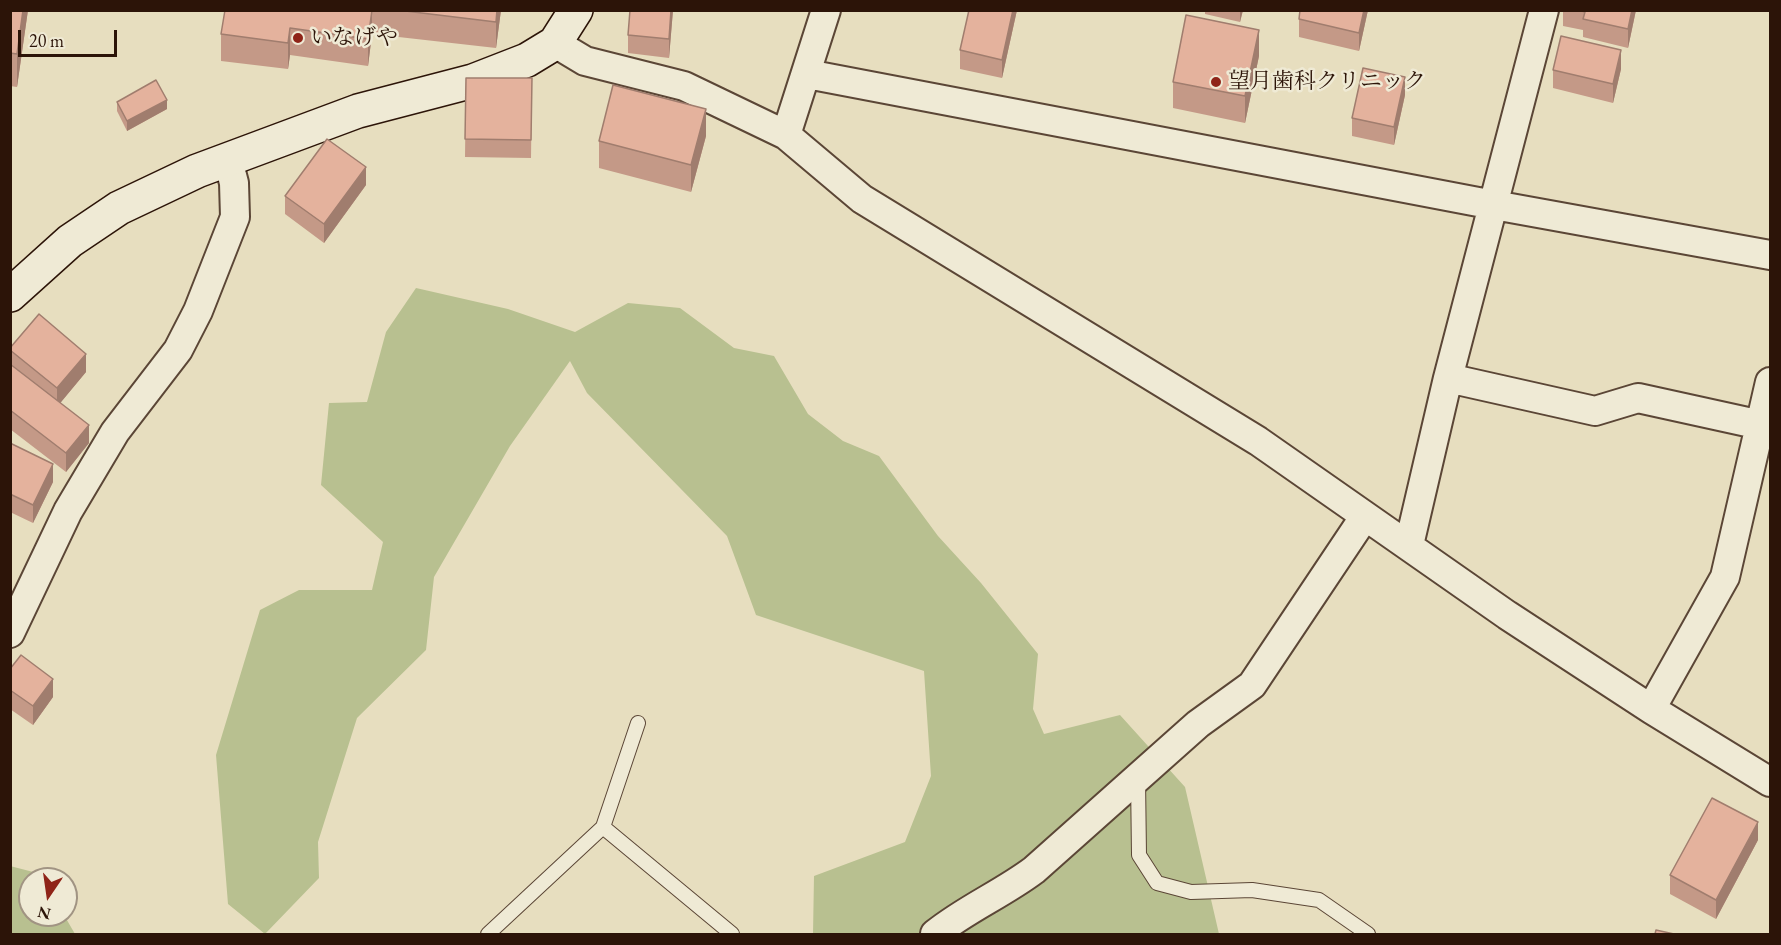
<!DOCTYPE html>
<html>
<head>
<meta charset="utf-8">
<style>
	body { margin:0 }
	#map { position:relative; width:1781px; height:945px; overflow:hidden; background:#e7debf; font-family:"EB Garamond",serif }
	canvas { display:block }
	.frame { position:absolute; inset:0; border:12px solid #2c1408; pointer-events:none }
	.north { position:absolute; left:18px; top:867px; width:60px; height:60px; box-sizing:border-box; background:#efead5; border:2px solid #a19483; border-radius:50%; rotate:193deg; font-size:16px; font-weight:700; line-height:24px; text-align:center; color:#2c1408 }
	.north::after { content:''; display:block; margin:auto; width:21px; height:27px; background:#8f2418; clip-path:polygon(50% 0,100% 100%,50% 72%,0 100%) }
	.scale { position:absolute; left:18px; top:30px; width:99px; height:27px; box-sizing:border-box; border:3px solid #2c1408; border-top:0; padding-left:8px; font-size:18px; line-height:21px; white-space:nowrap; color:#2c1408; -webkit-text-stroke:4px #efead5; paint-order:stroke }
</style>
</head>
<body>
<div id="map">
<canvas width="1781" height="945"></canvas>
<div class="frame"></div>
<div class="north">N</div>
<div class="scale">20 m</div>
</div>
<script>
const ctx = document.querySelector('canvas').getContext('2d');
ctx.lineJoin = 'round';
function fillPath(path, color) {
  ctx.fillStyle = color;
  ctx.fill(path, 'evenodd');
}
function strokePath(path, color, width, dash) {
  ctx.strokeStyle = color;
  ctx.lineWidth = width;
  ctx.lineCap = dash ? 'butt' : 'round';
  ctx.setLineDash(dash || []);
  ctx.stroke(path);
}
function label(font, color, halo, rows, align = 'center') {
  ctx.font = font + ' "EB Garamond","Noto Serif JP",serif';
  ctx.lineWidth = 5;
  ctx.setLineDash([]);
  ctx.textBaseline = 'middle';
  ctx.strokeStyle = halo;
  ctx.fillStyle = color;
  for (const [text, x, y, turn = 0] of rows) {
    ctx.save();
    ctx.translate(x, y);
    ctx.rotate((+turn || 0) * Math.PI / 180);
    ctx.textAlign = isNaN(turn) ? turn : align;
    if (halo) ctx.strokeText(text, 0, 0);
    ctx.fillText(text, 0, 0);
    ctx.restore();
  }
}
fillPath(new Path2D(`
	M 416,288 L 508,309 L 575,332 L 628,303 L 680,308 L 734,348 L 774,356 L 808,414 L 843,441 L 879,456 L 938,536 L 981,583 L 1038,654 L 1033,709 L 1044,734 L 1120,715 L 1185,787 L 1219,934 L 813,934 L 814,876 L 905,842 L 931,776 L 924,671 L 756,615 L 727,536 L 587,393 L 570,361 L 510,446 L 434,577 L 426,650 L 357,718 L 318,842 L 319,878 L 265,934 L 228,904 L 216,755 L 260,610 L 299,590 L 372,590 L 383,542 L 321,485 L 329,403 L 367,402 L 386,332 Z
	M 10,866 L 41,874 L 43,879 L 30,879 L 30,915 L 64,915 L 75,934 L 11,934 Z`), '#b8c090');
const lane = new Path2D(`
	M 1138,779 L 1139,855 L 1157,883 L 1191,892 L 1252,890 L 1319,900 L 1368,934
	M 603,827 L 732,934
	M 488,934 L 603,827 L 638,723`);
const street = new Path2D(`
	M 555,43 L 585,61 L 684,86 L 786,135 L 862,199 L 1258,441 L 1507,615 L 1651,709 L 1770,782
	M 807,74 L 1494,205 L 1770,255
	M 786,135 L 826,10
	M 1448,378 L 1595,411 L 1638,398 L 1770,427
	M 1409,545 L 1448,378 L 1544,10
	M 10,633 L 68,511 L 115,432 L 178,350 L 198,311 L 235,217 L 234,183 L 228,160
	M 1651,709 L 1725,577 L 1770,382
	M 935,934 C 966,909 1002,894 1034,870 L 1198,724 L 1252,685 L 1365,516`);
const secondary = new Path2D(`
	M 10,295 L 70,241 L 119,208 L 197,171 L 358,111 L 473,81 L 527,60 L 555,43 L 576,10`);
strokePath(lane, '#5b4636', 16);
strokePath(street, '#5b4636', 32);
strokePath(secondary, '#2c1408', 36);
strokePath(lane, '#efead5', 14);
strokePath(street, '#efead5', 28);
strokePath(secondary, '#efead5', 33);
fillPath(new Path2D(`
	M 10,10 L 28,10 L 17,87 L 10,86 Z
	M 225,10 L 501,10 L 496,48 L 372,34 L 368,66 L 290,55 L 288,69 L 221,61 L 221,34 Z
	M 673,10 L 669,58 L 628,53 L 628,35 Z
	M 969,10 L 1017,10 L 1002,78 L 960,69 L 960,50 Z
	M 1205,10 L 1243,10 L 1240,22 L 1205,14 Z
	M 1300,10 L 1368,10 L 1359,51 L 1299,37 L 1299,19 Z
	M 1563,10 L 1636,10 L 1628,48 L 1583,37 L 1583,30 L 1563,26 Z
	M 1259,56 L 1245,123 L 1173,108 L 1173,82 Z
	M 1621,69 L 1613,103 L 1553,88 L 1553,70 Z
	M 466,78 L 532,78 L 531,158 L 465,157 Z
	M 1405,95 L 1394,145 L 1352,136 L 1352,118 Z
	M 117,102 L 167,109 L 127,131 L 117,111 Z
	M 706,136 L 691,192 L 599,168 L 599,141 Z
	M 366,185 L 324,243 L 285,214 L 285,196 Z
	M 10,348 L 86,372 L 60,403 L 89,443 L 66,472 L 10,429 Z
	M 10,443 L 53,482 L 33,523 L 10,512 Z
	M 10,669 L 53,697 L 33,725 L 10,709 Z
	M 1758,840 L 1716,919 L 1670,894 L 1670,875 Z`), '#c49987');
fillPath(new Path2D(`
	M 23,10 L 28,10 L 17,87 L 17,54 Z
	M 372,10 L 372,34 L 368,66 L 368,39 Z
	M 497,10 L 501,10 L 496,48 L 496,22 Z
	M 671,10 L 673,10 L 669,58 L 669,39 Z
	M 1013,10 L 1017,10 L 1002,78 L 1002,60 Z
	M 1240,10 L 1243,10 L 1240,22 Z
	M 1364,10 L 1368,10 L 1359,51 L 1359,33 Z
	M 1632,10 L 1636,10 L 1628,48 L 1628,29 Z
	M 290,28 L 290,55 L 288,69 L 288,43 Z
	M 1259,30 L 1259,56 L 1245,123 L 1245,96 Z
	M 1621,50 L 1621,69 L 1613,103 L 1613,84 Z
	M 1405,77 L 1405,95 L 1394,145 L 1394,127 Z
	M 167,100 L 167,109 L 127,131 L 127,121 Z
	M 706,109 L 706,136 L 691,192 L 691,165 Z
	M 366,167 L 366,185 L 324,243 L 324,224 Z
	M 86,354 L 86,372 L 57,407 L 57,388 Z
	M 89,425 L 89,443 L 66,472 L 66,453 Z
	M 53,464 L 53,482 L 33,523 L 33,505 Z
	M 53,679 L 53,697 L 33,725 L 33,706 Z
	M 1758,822 L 1758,840 L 1716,919 L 1716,900 Z`), '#a07d6e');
const building = new Path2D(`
	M 10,10 L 23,10 L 17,54 L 10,53 Z
	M 225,10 L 372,10 L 368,39 L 290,28 L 288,43 L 221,34 Z
	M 397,10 L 497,10 L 496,22 Z
	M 630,10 L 671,10 L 669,39 L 628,35 Z
	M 969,10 L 1013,10 L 1002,60 L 960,50 Z
	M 1300,10 L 1364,10 L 1359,33 L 1299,19 Z
	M 1578,10 L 1632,10 L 1628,29 L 1583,19 L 1585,12 Z
	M 1186,15 L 1259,30 L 1245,96 L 1173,82 Z
	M 1561,36 L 1621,50 L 1613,84 L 1553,70 Z
	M 1363,68 L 1405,77 L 1394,127 L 1352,118 Z
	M 466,78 L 532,78 L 531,140 L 465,139 Z
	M 156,80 L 167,100 L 127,121 L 117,102 Z
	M 613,85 L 706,109 L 691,165 L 599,141 Z
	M 327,139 L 366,167 L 324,224 L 285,196 Z
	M 39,314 L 86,354 L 57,388 L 10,350 L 10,348 Z
	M 10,364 L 89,425 L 66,453 L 10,410 Z
	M 10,443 L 53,464 L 33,505 L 10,494 Z
	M 21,655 L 53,679 L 33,706 L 10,690 L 10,669 Z
	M 1712,798 L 1758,822 L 1716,900 L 1670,875 Z
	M 1656,930 L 1674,934 L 1655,934 Z`);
fillPath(building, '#e4b29d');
strokePath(building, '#a07d6e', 1.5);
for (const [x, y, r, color] of [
	[298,38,6,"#8f2418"],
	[1216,82,6,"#8f2418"]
]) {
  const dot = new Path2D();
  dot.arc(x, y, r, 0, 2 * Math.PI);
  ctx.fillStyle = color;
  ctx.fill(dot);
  strokePath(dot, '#efead5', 2);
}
label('22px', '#2c1408', '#efead5', [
	["いなげや",310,38],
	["望月歯科クリニック",1228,82]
], 'left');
</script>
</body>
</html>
